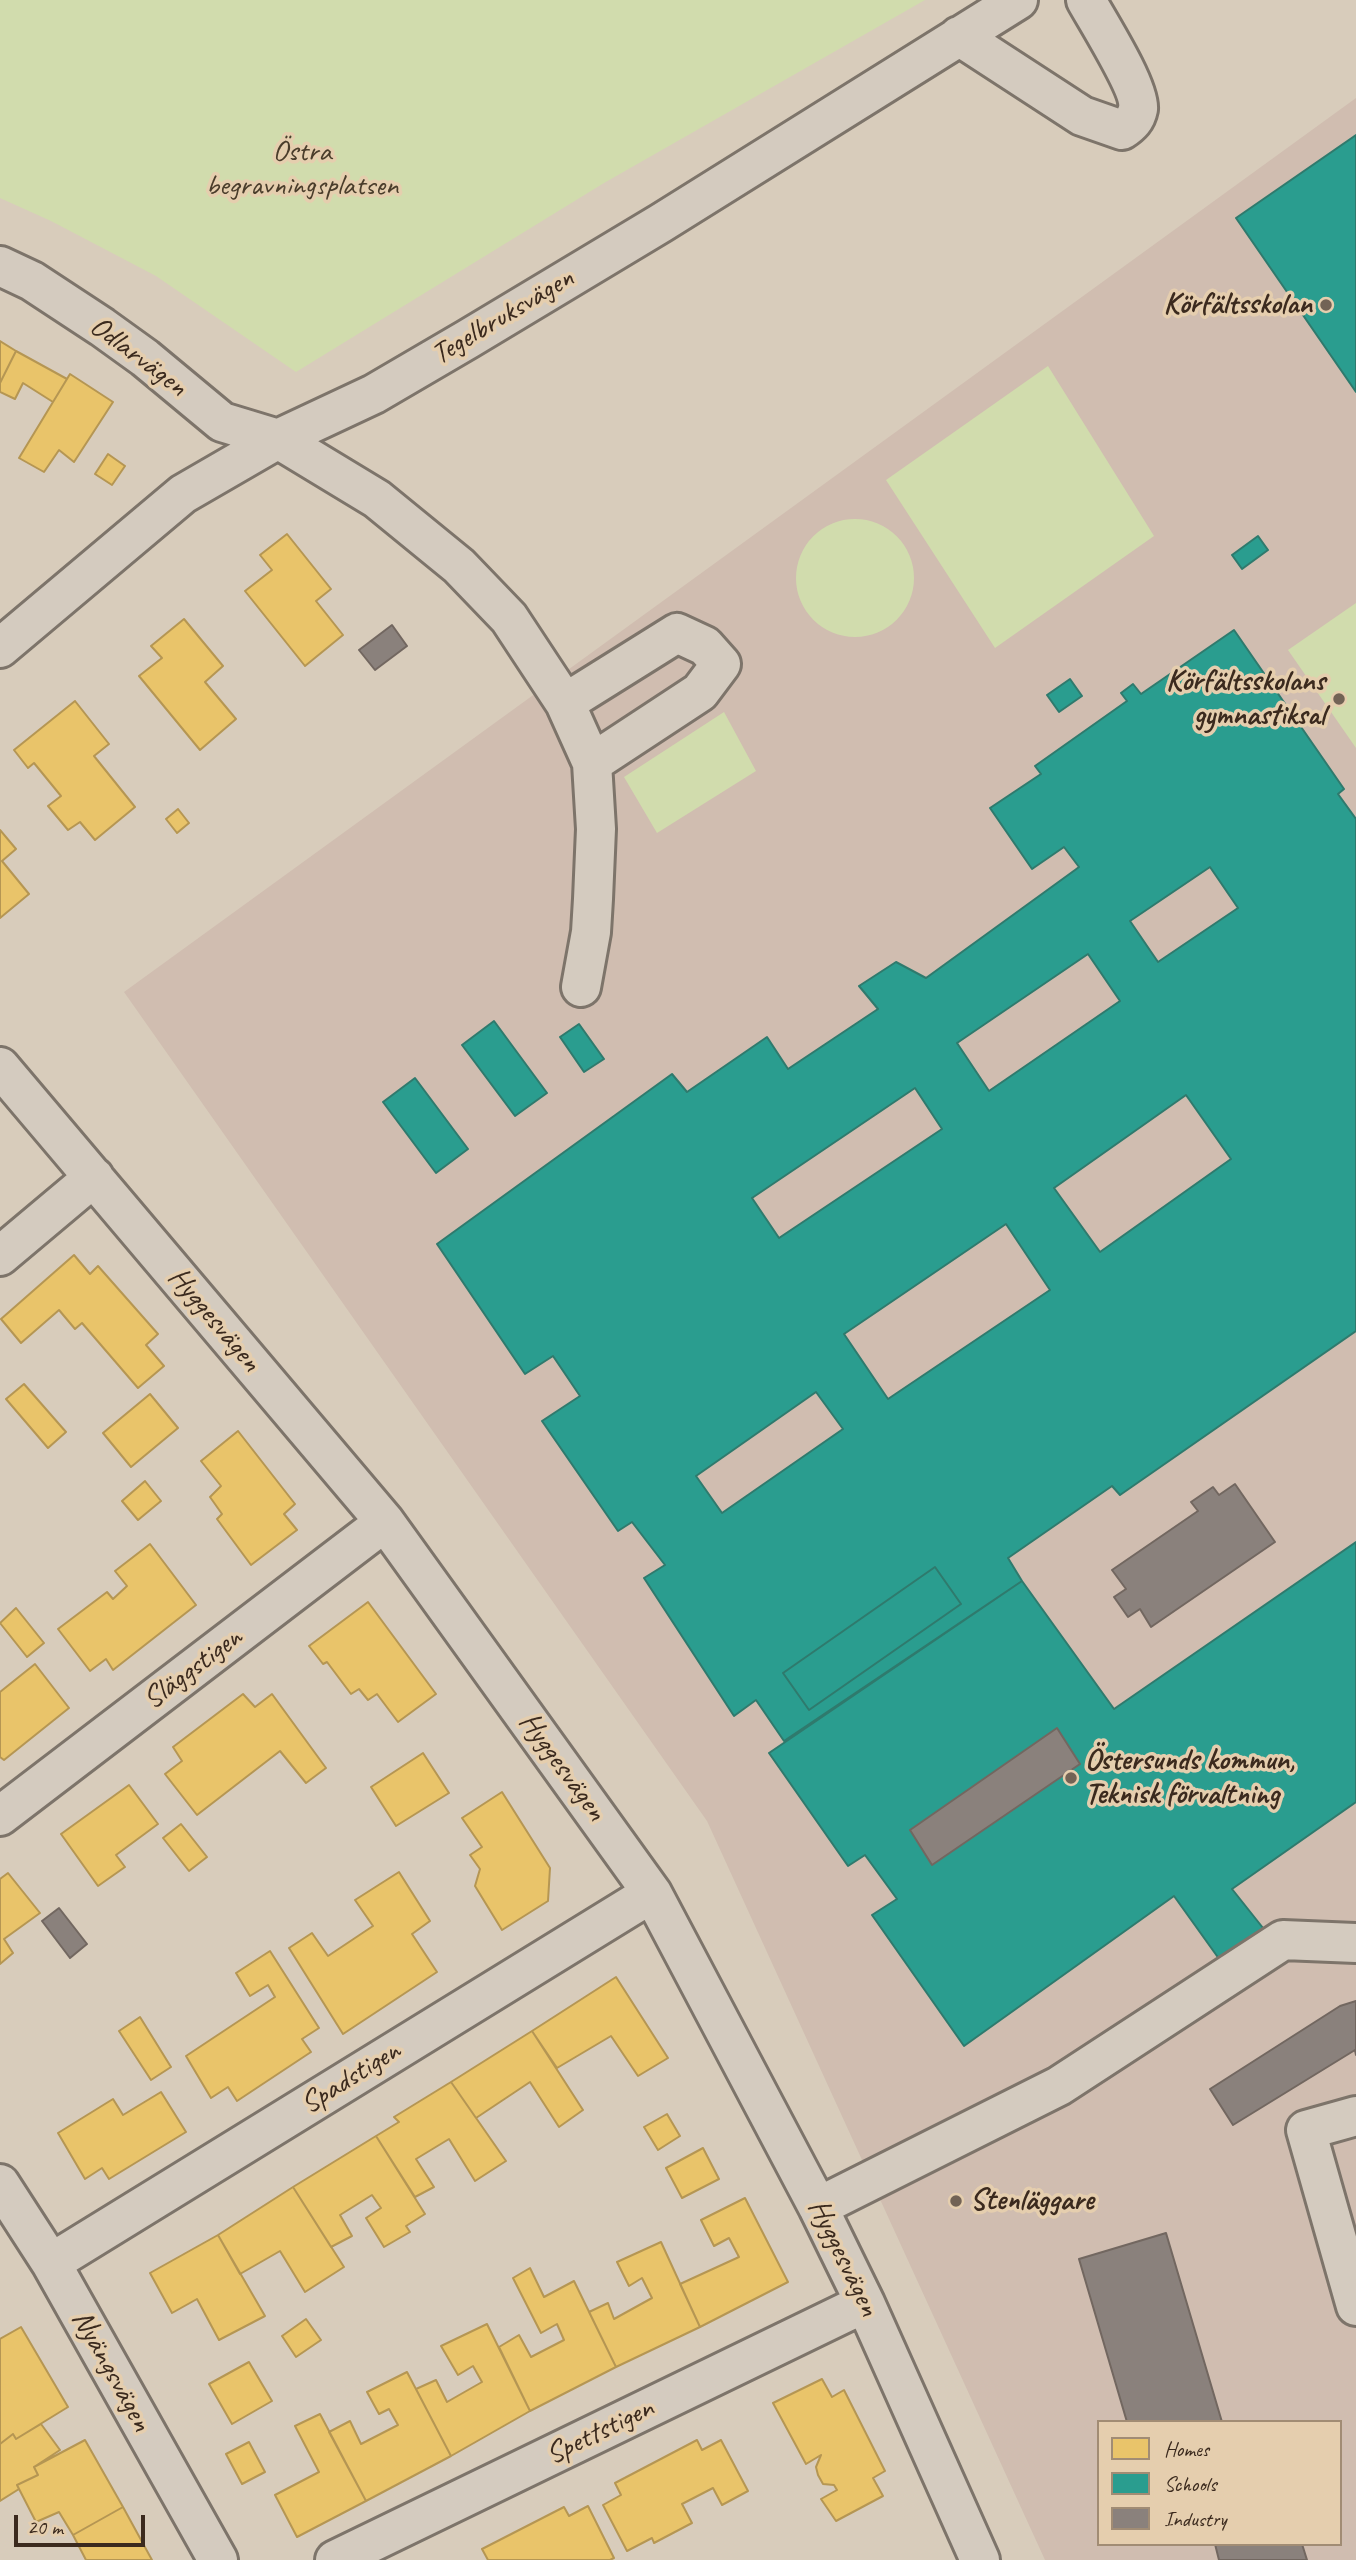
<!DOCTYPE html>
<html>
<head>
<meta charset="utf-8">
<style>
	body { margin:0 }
	#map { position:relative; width:1356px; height:2560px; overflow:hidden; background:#d8ccbb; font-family:Caveat,sans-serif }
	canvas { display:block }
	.legend { position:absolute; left:1097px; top:2420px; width:245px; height:126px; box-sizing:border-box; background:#e5ceae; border:2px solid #a18c74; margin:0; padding:9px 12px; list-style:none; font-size:21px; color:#3b2a1e }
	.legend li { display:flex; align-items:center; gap:14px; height:35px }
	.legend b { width:35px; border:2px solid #a18c74 }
	.scale { position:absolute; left:14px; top:2515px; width:131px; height:32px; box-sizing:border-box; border:4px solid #3b2a1e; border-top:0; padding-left:9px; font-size:21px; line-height:24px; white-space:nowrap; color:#3b2a1e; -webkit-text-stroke:5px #e5ceae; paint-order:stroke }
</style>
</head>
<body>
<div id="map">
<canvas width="1356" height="2560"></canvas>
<ul class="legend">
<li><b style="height:19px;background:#e9c46a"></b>Homes</li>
<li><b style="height:19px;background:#2a9d8f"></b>Schools</li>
<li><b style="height:19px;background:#8a817c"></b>Industry</li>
</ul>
<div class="scale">20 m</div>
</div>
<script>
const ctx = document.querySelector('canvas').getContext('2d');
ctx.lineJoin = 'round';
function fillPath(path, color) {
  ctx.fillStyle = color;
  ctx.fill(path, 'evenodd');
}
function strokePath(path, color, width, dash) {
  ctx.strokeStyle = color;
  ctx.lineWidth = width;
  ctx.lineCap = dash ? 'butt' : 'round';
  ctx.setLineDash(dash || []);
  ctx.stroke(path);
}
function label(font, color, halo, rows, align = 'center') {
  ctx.font = font + ' Caveat,sans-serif';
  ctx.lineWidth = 7;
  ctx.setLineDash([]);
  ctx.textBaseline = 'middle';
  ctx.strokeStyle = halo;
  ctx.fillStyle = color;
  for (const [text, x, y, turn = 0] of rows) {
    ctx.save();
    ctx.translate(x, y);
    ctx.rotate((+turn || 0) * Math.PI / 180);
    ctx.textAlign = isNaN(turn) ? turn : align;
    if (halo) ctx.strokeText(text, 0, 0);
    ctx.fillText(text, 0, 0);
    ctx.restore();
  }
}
fillPath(new Path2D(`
	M 1356,98 L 1356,2560 L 1045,2560 L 707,1821 L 124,992 ZM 1099,2422 L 1340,2422 L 1340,2544 L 1099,2544 Z`), '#d0bdb0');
fillPath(new Path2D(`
	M 0,0 L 925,0 L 604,183 L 296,372 L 156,276 L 51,221 L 0,198 Z
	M 1048,366 L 1154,536 L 995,648 L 886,480 Z
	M796 578a59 59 0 1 1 118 0a59 59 0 1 1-118 0Z
	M 1356,603 L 1356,748 L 1288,650 Z
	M 724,712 L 756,771 L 657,833 L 624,777 Z`), '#d1dcad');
const homes = new Path2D(`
	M 0,341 L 16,351 L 0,383 Z
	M 16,351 L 67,379 L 53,402 L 23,383 L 15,399 L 0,392 L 0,383 Z
	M 70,374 L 113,402 L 74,462 L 59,450 L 44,472 L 19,458 Z
	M 108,454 L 125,466 L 112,485 L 95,474 Z
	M 287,534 L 331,589 L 316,601 L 343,635 L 305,666 L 245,591 L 272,570 L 260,555 Z
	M 184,619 L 223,666 L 205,682 L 236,719 L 200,750 L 139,676 L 162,658 L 151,646 Z
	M 75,701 L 109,744 L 94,756 L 135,807 L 95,840 L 80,822 L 68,830 L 48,806 L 61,796 L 34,763 L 28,768 L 14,750 Z
	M 178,809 L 189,823 L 177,833 L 166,819 Z
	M 0,830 L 16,849 L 2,861 L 29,894 L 0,918 Z
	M 74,1255 L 90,1274 L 98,1266 L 158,1334 L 146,1345 L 164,1366 L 138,1388 L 82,1323 L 75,1329 L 59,1310 L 21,1343 L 1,1319 Z
	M 24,1384 L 66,1432 L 48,1448 L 6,1399 Z
	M 150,1394 L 178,1428 L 131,1467 L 103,1433 Z
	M 238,1431 L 295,1504 L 284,1514 L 297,1530 L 251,1565 L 217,1519 L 222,1514 L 210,1497 L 221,1486 L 201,1461 Z
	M 145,1481 L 161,1501 L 138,1520 L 122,1501 Z
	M 150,1544 L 196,1605 L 113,1670 L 106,1659 L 90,1671 L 58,1629 L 107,1592 L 113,1599 L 127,1586 L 115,1571 Z
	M 368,1602 L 436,1694 L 398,1722 L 377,1694 L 368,1700 L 359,1689 L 351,1694 L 327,1662 L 323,1664 L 309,1646 Z
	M 16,1608 L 44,1643 L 27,1657 L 0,1623 Z
	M 35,1664 L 69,1708 L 4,1760 L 0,1757 L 0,1692 Z
	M 243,1694 L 255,1707 L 272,1694 L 326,1768 L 306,1783 L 280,1751 L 197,1815 L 165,1774 L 182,1761 L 173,1747 Z
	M 423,1753 L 449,1793 L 396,1826 L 371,1787 Z
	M 129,1785 L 158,1824 L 116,1855 L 125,1867 L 98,1886 L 61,1834 Z
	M 502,1792 L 550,1868 L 548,1901 L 502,1930 L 475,1886 L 480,1869 L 470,1855 L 482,1847 L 462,1818 Z
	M 181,1824 L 207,1857 L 189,1871 L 163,1838 Z
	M 399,1872 L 430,1921 L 412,1934 L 437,1972 L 343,2034 L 289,1948 L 312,1933 L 328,1956 L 373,1926 L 355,1900 Z
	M 8,1873 L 40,1913 L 4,1939 L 13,1953 L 0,1964 L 0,1879 Z
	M 270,1951 L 319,2028 L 302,2039 L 311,2052 L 237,2101 L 228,2087 L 211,2098 L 186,2056 L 275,1997 L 268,1985 L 250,1996 L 236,1973 Z
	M 616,1977 L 668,2058 L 638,2076 L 611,2036 L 557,2068 L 532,2031 Z
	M 140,2017 L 171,2067 L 151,2080 L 119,2031 Z
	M 532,2031 L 583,2110 L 559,2127 L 530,2082 L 476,2118 L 451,2082 Z
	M 451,2082 L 506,2161 L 475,2181 L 449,2139 L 416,2159 L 434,2187 L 415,2197 L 376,2136 L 399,2122 L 394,2117 Z
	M 161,2092 L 186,2132 L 109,2179 L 102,2168 L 85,2179 L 58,2133 L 113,2099 L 123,2115 Z
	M 667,2114 L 680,2136 L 658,2150 L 644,2127 Z
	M 376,2136 L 425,2214 L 406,2226 L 410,2232 L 384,2247 L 366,2218 L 381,2208 L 372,2195 L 340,2215 L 352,2236 L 331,2247 L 293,2187 Z
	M 703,2148 L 719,2179 L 682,2198 L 666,2168 Z
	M 293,2187 L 344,2267 L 305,2292 L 280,2251 L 240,2274 L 218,2235 Z
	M 745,2198 L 788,2282 L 700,2327 L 680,2284 L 739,2257 L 729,2238 L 714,2246 L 701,2220 Z
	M 218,2235 L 265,2316 L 219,2340 L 197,2299 L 172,2313 L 150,2273 Z
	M 661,2242 L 700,2327 L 616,2367 L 589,2312 L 608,2303 L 614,2319 L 652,2298 L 642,2278 L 629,2286 L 617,2262 Z
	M 530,2268 L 544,2297 L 574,2281 L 616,2367 L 530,2411 L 499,2347 L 519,2335 L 531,2357 L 564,2340 L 557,2324 L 541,2333 L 513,2278 Z
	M 306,2319 L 321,2340 L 296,2357 L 282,2336 Z
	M 487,2324 L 530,2411 L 451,2456 L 416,2389 L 436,2380 L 447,2402 L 482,2382 L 473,2366 L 458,2375 L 441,2346 Z
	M 21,2327 L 68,2407 L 16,2439 L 13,2434 L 0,2444 L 0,2339 Z
	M 249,2362 L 272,2401 L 232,2424 L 209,2384 Z
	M 407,2372 L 451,2456 L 366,2501 L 329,2432 L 350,2421 L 361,2444 L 398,2425 L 389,2409 L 379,2414 L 367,2392 Z
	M 822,2379 L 832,2397 L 844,2390 L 885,2471 L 873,2478 L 883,2496 L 836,2521 L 821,2499 L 837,2490 L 834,2485 L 823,2484 L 818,2475 L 816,2467 L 821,2455 L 806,2464 L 773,2403 Z
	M 320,2414 L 366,2501 L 297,2537 L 275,2495 L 319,2472 L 295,2426 Z
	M 41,2424 L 60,2450 L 34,2467 L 38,2475 L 17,2485 L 19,2489 L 0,2501 L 0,2444 L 13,2434 L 16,2439 Z
	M 85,2440 L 123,2507 L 73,2535 L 59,2512 L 36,2522 L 17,2485 L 38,2475 L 34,2467 Z
	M 697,2440 L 702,2450 L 721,2440 L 748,2491 L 722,2505 L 713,2488 L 682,2504 L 692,2523 L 654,2543 L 652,2538 L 627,2551 L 603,2505 L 621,2495 L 615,2483 Z
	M 249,2442 L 265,2472 L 242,2484 L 226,2454 Z
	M 588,2506 L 614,2558 L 610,2560 L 488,2560 L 482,2549 L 564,2507 L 569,2516 Z
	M 123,2507 L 152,2560 L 86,2560 L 73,2535 Z`);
fillPath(homes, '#e9c46a');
strokePath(homes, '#b59653', 2);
const schools = new Path2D(`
	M 1356,135 L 1356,392 L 1236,218 Z
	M 1258,536 L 1268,550 L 1242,569 L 1232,555 Z
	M 1234,630 L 1344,789 L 1338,794 L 1356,819 L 1356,1331 L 1120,1495 L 1112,1486 L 1008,1558 L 1022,1581 L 784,1741 L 756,1700 L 734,1716 L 644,1578 L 665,1565 L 632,1522 L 618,1531 L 542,1421 L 580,1396 L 553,1356 L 525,1374 L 437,1244 L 672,1074 L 687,1092 L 767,1037 L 788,1069 L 878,1009 L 859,986 L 896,962 L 926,978 L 1075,870 L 1079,867 L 1064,847 L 1032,869 L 990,808 L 1041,774 L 1035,766 L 1127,701 L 1121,693 L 1133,684 L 1141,694 ZM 1210,867 L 1238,908 L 1158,962 L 1130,921 ZM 1088,954 L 1120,1001 L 989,1091 L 957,1043 ZM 915,1088 L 942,1129 L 779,1238 L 752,1198 ZM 1186,1095 L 1231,1159 L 1100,1252 L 1054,1188 ZM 1006,1224 L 1050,1290 L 888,1399 L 844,1334 ZM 816,1392 L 843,1429 L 722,1513 L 696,1476 ZM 935,1567 L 961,1604 L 809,1710 L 783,1673 Z
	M 1070,679 L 1082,696 L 1059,712 L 1047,695 Z
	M 494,1021 L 547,1093 L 515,1116 L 462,1045 Z
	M 579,1024 L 604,1059 L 584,1072 L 560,1037 Z
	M 415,1078 L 468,1149 L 436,1173 L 383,1102 Z
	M 1356,1542 L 1356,1802 L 1232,1889 L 1267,1933 L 1222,1963 L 1174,1896 L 964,2046 L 872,1915 L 897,1899 L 865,1855 L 848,1866 L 769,1753 L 1022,1581 L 1114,1709 Z
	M 935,1567 L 961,1604 L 809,1710 L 783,1673 Z`);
fillPath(schools, '#2a9d8f');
strokePath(schools, '#2f7a6d', 2);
const industry = new Path2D(`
	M 392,625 L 407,646 L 375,670 L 359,650 Z
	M 1235,1484 L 1275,1542 L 1151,1627 L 1140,1609 L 1128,1617 L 1114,1597 L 1126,1589 L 1112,1570 L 1198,1511 L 1191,1502 L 1213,1487 L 1219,1495 Z
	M 1057,1728 L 1080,1764 L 932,1865 L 910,1830 Z
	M 59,1908 L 87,1944 L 70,1958 L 42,1921 Z
	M 1356,2001 L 1356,2055 L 1355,2050 L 1233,2125 L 1210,2089 L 1340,2006 Z
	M 1166,2233 L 1222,2422 L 1127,2422 L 1079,2259 Z
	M 1215,2544 L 1302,2544 L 1307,2560 L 1219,2560 Z`);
fillPath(industry, '#8a817c');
strokePath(industry, '#726760', 2);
const minor = new Path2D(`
	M 959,36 L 1082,116 L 1122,130 C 1131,124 1136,119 1138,109 C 1141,89 1097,20 1086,0
	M 0,266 L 32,281 L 102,327 L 145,358 L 222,422 L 278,439 L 377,499 L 459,566 L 509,618 L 565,703 L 592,763 L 596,829 L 593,899 L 591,932 L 581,987
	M 0,648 L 183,494 L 278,439 L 374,394 L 468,339 L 661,223 L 1018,0
	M 565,703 L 677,633 L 705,646 L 721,664 L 700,692 L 592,763
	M 0,1067 L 385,1522 L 652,1893 L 818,2207 L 865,2303 L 980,2560
	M 0,1256 L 94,1177
	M 0,1816 L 385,1522
	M 1356,2116 L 1306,2130 L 1356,2306
	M 0,2184 L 51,2263 L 218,2560
	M 818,2207 L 1059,2086 L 1283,1940 L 1356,1943
	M 51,2263 L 652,1893
	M 335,2560 L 865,2303`);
strokePath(minor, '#7d746a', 44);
strokePath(minor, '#d4cbbf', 38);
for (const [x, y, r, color] of [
	[1326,305,7,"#726355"],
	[1339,699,7,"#726355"],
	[1071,1778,7,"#726355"],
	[956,2201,7,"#726355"]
]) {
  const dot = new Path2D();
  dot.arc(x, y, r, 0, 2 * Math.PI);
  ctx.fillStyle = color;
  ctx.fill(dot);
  strokePath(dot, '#e5ceae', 2.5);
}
label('30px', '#4a3d2b', '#e5ceae', [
	["Östra",302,152],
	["begravningsplatsen",302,186]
]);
label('bold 30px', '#3b2a1e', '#e5ceae', [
	["Körfältsskolan",1312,305],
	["Körfältsskolans",1325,682],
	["gymnastiksal",1325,716],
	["Östersunds kommun,",1085,1761,"left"],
	["Teknisk förvaltning",1085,1795,"left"],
	["Stenläggare",970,2201,"left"]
], 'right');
label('30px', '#3b2a1e', '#e5ceae', [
	["Tegelbruksvägen",503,317,-31],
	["Odlarvägen",138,357,37],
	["Hyggesvägen",214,1320,50],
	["Släggstigen",193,1669,-37],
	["Hyggesvägen",562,1767,54],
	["Spadstigen",351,2078,-32],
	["Hyggesvägen",843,2258,64],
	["Nyängsvägen",111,2371,61],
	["Spettstigen",600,2432,-26]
]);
</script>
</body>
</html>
